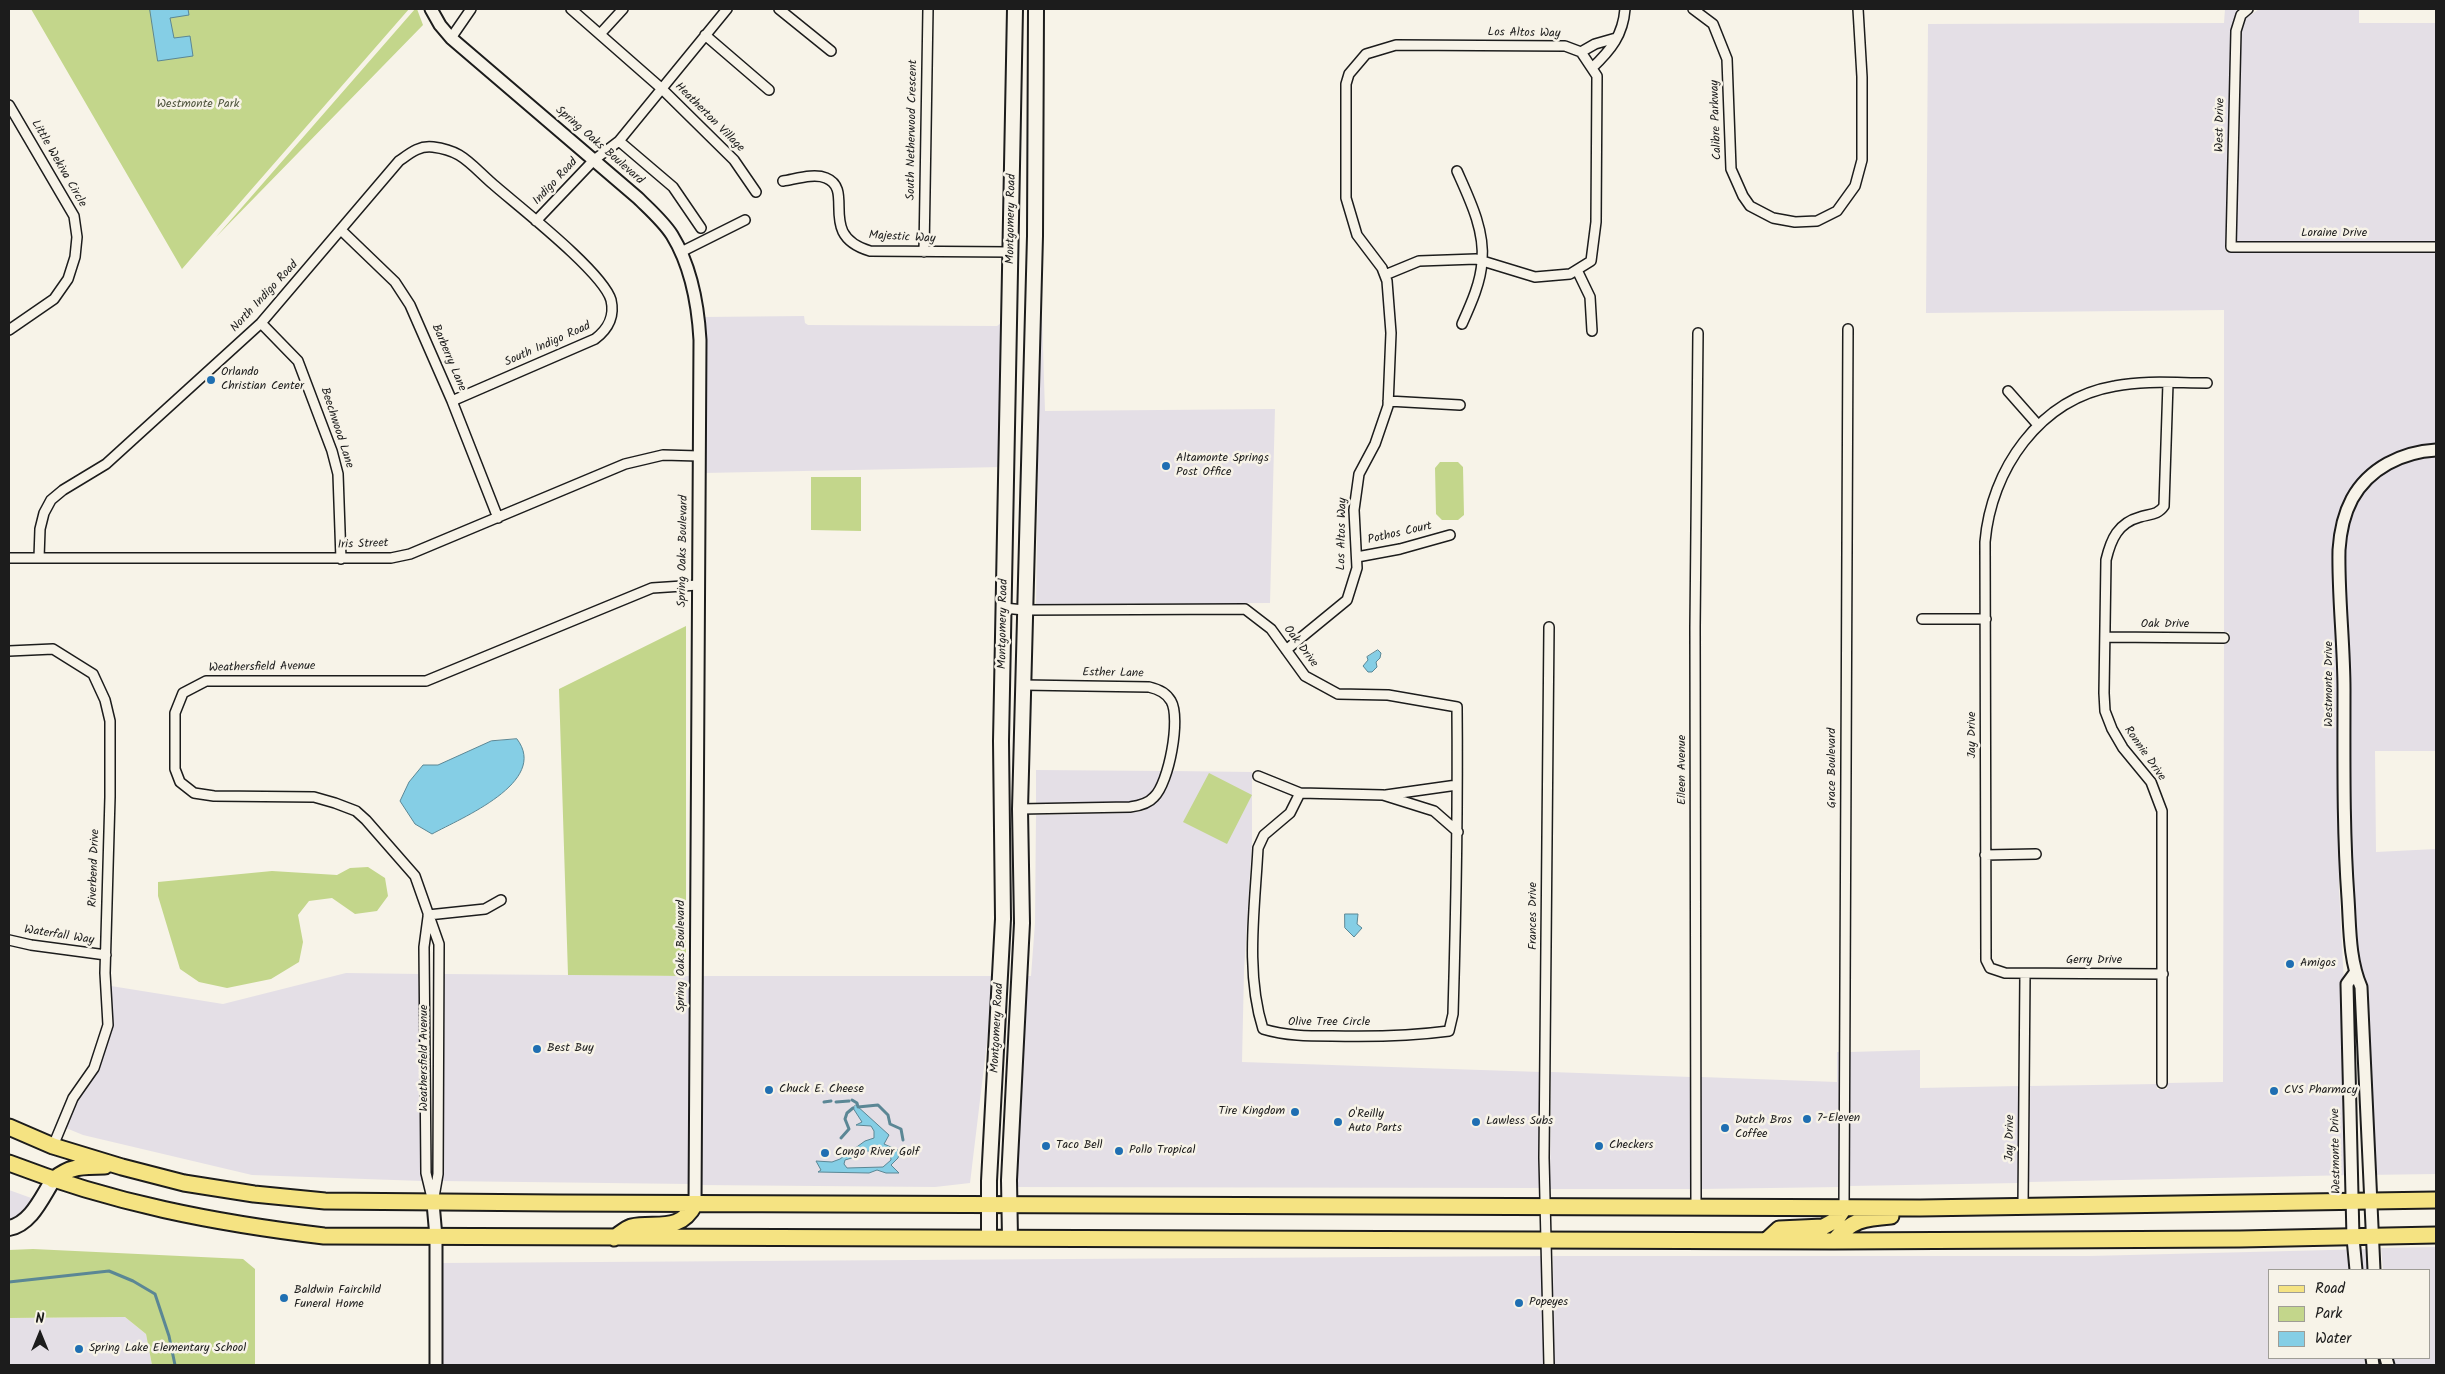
<!DOCTYPE html>
<html>
<head>
<meta charset="utf-8">
<style>
	body { margin:0 }
	#map { position:relative; width:2445px; height:1374px; overflow:hidden; background:#f7f3e8; font-family:Kalam,sans-serif }
	canvas { display:block }
	.frame { position:absolute; inset:0; border:10px solid #1c1c1c; pointer-events:none }
	.legend { position:absolute; left:2268px; top:1269px; width:162px; height:90px; box-sizing:border-box; background:#f7f3e8; border:1px solid #9f9d96; margin:0; padding:6px 9px; list-style:none; font-size:15px; color:#1c1c1c }
	.legend li { display:flex; align-items:center; gap:10px; height:25px }
	.legend b { width:25px; border:1px solid #9f9d96 }
	.north { position:absolute; left:15px; top:1309px; width:50px; height:50px; -webkit-text-stroke:4px #f7f3e8; paint-order:stroke; rotate:0deg; font-size:14px; font-weight:700; line-height:20px; text-align:center; color:#1c1c1c }
	.north::after { content:''; display:block; margin:auto; width:18px; height:22px; background:#1c1c1c; clip-path:polygon(50% 0,100% 100%,50% 72%,0 100%) }
</style>
</head>
<body>
<div id="map">
<canvas width="2445" height="1374"></canvas>
<div class="frame"></div>
<ul class="legend">
<li><b style="height:6px;background:#f5e382"></b>Road</li>
<li><b style="height:14px;background:#c3d68b"></b>Park</li>
<li><b style="height:14px;background:#85cee5"></b>Water</li>
</ul>
<div class="north">N</div>
</div>
<script>
const ctx = document.querySelector('canvas').getContext('2d');
ctx.lineJoin = 'round';
function fillPath(path, color) {
  ctx.fillStyle = color;
  ctx.fill(path, 'evenodd');
}
function strokePath(path, color, width, dash) {
  ctx.strokeStyle = color;
  ctx.lineWidth = width;
  ctx.lineCap = dash ? 'butt' : 'round';
  ctx.setLineDash(dash || []);
  ctx.stroke(path);
}
function label(font, color, halo, rows, align = 'center') {
  ctx.font = font + ' Kalam,sans-serif';
  ctx.lineWidth = 5;
  ctx.setLineDash([]);
  ctx.textBaseline = 'middle';
  ctx.strokeStyle = halo;
  ctx.fillStyle = color;
  for (const [text, x, y, turn = 0] of rows) {
    ctx.save();
    ctx.translate(x, y);
    ctx.rotate((+turn || 0) * Math.PI / 180);
    ctx.textAlign = isNaN(turn) ? turn : align;
    if (halo) ctx.strokeText(text, 0, 0);
    ctx.fillText(text, 0, 0);
    ctx.restore();
  }
}
fillPath(new Path2D(`
	M 2225,9 L 2240,9 L 2236,13 L 2231,29 L 2226,252 L 2436,253 L 2436,444 L 2418,445 L 2393,454 L 2373,466 L 2358,481 L 2347,498 L 2339,520 L 2339,888 L 2354,1175 L 2029,1182 L 2029,1086 L 2157,1084 L 2157,1089 L 2167,1089 L 2167,1083 L 2223,1082 L 2224,644 L 2229,643 L 2229,632 L 2224,632 L 2224,310 L 1926,313 L 1928,24 L 2224,23 Z
	M 2259,9 L 2359,9 L 2359,23 L 2436,23 L 2436,242 L 2236,241 L 2241,32 L 2245,19 Z
	M 804,316 L 805,323 L 808,325 L 997,326 L 1001,323 L 1001,316 L 1005,316 L 1002,467 L 704,473 L 704,317 Z
	M 1038,316 L 1042,316 L 1045,411 L 1275,409 L 1270,603 L 1036,604 L 1038,469 L 1033,468 Z
	M 2436,456 L 2436,751 L 2375,751 L 2376,852 L 2436,849 L 2436,1174 L 2365,1175 L 2350,888 L 2349,690 L 2344,550 L 2349,522 L 2356,503 L 2365,490 L 2382,473 L 2397,464 L 2421,457 Z
	M 1036,770 L 1162,771 L 1160,780 L 1151,793 L 1140,799 L 1129,802 L 1036,803 Z
	M 1173,771 L 1252,772 L 1252,842 L 1244,971 L 1242,1062 L 1541,1072 L 1539,1188 L 1014,1187 L 1025,976 L 1031,976 L 1035,923 L 1036,815 L 1130,813 L 1143,811 L 1158,801 L 1168,786 Z
	M 346,973 L 420,974 L 422,1181 L 252,1175 L 83,1135 L 66,1128 L 77,1101 L 99,1070 L 112,1027 L 111,986 L 223,1004 Z
	M 444,974 L 691,976 L 690,1184 L 442,1181 Z
	M 701,976 L 995,976 L 970,1183 L 935,1187 L 700,1185 Z
	M 1920,1050 L 1920,1088 L 2019,1086 L 2018,1183 L 1849,1186 L 1850,1052 Z
	M 1837,1052 L 1839,1052 L 1839,1187 L 1701,1189 L 1701,1077 L 1837,1082 Z
	M 1551,1072 L 1691,1077 L 1691,1189 L 1550,1189 Z
	M 9,1190 L 34,1199 L 30,1207 L 14,1221 L 9,1222 Z
	M 2436,1247 L 2436,1365 L 2392,1365 L 2392,1358 L 2429,1358 L 2429,1270 L 2383,1270 L 2381,1248 Z
	M 2370,1249 L 2373,1270 L 2269,1270 L 2269,1358 L 2382,1358 L 2382,1365 L 1554,1365 L 1553,1256 L 2089,1256 Z
	M 1543,1256 L 1544,1365 L 441,1365 L 441,1263 Z
	M 125,1317 L 146,1334 L 152,1365 L 9,1365 L 9,1318 Z`), '#e4dfe6');
fillPath(new Path2D(`
	M 31,9 L 409,9 L 182,269 Z
	M 415,9 L 417,9 L 423,25 L 216,237 Z
	M 1440,462 L 1458,462 L 1463,467 L 1464,515 L 1458,520 L 1442,520 L 1436,514 L 1435,468 Z
	M 811,477 L 861,477 L 861,531 L 811,530 Z
	M 686,626 L 686,976 L 568,975 L 559,689 Z
	M 1209,773 L 1252,795 L 1227,844 L 1183,822 Z
	M 368,867 L 385,878 L 388,896 L 377,911 L 355,914 L 332,898 L 309,901 L 298,915 L 303,942 L 299,962 L 271,979 L 227,988 L 199,982 L 180,969 L 158,896 L 158,882 L 272,871 L 337,875 L 350,868 Z
	M 33,1249 L 243,1259 L 255,1269 L 255,1365 L 152,1365 L 146,1334 L 125,1317 L 9,1318 L 9,1250 Z`), '#c3d68b');
const water = new Path2D(`
	M 150,9 L 188,9 L 189,15 L 170,18 L 174,38 L 190,36 L 193,56 L 158,61 Z
	M 1378,650 L 1381,653 L 1380,658 L 1376,662 L 1377,667 L 1372,672 L 1368,672 L 1363,666 L 1368,660 L 1367,657 Z
	M 517,739 C 550,782 461,818 432,834 L 415,824 L 400,801 L 409,782 L 423,765 L 438,765 L 491,741 Z
	M 1345,914 L 1358,914 L 1357,924 L 1362,928 L 1354,937 L 1345,928 Z
	M 856,1105 L 889,1135 L 884,1144 L 900,1151 L 898,1158 L 891,1165 L 899,1173 L 886,1173 L 877,1170 L 869,1173 L 818,1172 L 821,1170 L 816,1161 L 832,1162 L 840,1159 L 865,1141 L 874,1138 L 874,1131 L 871,1126 L 856,1125 L 862,1122 L 853,1108 ZM 883,1149 L 890,1150 L 891,1160 L 883,1167 L 847,1168 L 844,1164 L 845,1160 L 855,1157 L 858,1151 C 867,1149 874,1155 883,1149 Z`);
fillPath(water, '#85cee5');
strokePath(water, '#5b8795', 1);
strokePath(new Path2D(`
	M 852,1100 L 857,1103 L 858,1107 L 878,1105 L 888,1115 L 890,1124 L 901,1129 L 903,1140
	M 824,1102 L 831,1101
	M 836,1102 L 849,1101
	M 841,1138 L 849,1129 L 845,1119 L 847,1113 L 853,1108
	M 9,1282 L 109,1271 L 133,1281 L 155,1294 L 169,1336 L 175,1365`), '#5b8795', 3);
const minor = new Path2D(`
	M 571,9 L 661,88 L 734,160 L 756,192
	M 779,9 L 831,51
	M 1693,9 L 1713,24 L 1727,59 L 1731,169 L 1743,196 L 1750,206 L 1773,218 L 1795,222 L 1817,221 L 1837,211 L 1855,186 L 1862,160 L 1862,77 L 1858,9
	M 2248,9 L 2241,15 L 2236,31 L 2231,247 L 2436,247
	M 601,33 L 623,9
	M 705,35 L 769,90
	M 451,38 L 471,9
	M 1581,52 L 1595,44 L 1616,38
	M 1592,68 C 1611,50 1623,35 1625,9
	M 9,105 L 74,216 L 77,237 L 75,257 L 68,279 L 54,299 L 9,330
	M 619,141 L 673,187 L 701,228
	M 1457,171 C 1469,198 1485,230 1482,261 C 1481,282 1471,304 1462,324
	M 783,181 C 796,179 814,173 826,178 C 856,190 816,235 870,251 L 1011,252
	M 536,221 L 594,160 L 619,141 L 727,9
	M 341,230 L 395,282 L 410,305 L 452,401 L 498,518
	M 681,252 L 745,220
	M 924,252 L 928,9
	M 1577,270 L 1590,297 L 1592,331
	M 261,323 L 298,361 L 332,451 L 338,474 L 341,559
	M 2008,391 L 2038,425
	M 1388,401 L 1460,405
	M 1357,557 L 1400,549 L 1450,535
	M 9,558 L 391,558 L 410,554 L 625,464 L 663,455 L 699,456
	M 39,558 L 40,529 L 44,513 L 51,500 L 63,490 L 106,464 L 261,323 L 399,161 C 409,154 419,145 433,147 C 441,148 452,151 459,155 C 471,162 482,175 494,185 C 518,206 603,272 611,300 C 615,317 608,329 595,339 L 452,401
	M 1004,608 L 1024,610 L 1245,609 L 1271,629 L 1305,676 L 1338,694 L 1388,695 L 1457,707 C 1458,810 1456,912 1453,1014 L 1449,1031 C 1411,1036 1371,1037 1332,1036 C 1308,1036 1286,1036 1263,1029 C 1245,972 1255,907 1258,848 L 1264,835 L 1290,813 L 1300,793 L 1383,795 L 1434,811 L 1458,832
	M 1922,619 L 1986,619
	M 2106,637 L 2224,638
	M 1286,650 L 1347,600 L 1357,568 L 1354,510 L 1359,474 L 1375,444 L 1388,406 L 1391,333 L 1387,281 L 1382,268 L 1357,235 L 1346,198 L 1346,84 L 1349,74 L 1366,54 L 1396,45 L 1565,46 L 1581,52 L 1597,76 L 1596,222 L 1591,261 L 1570,274 L 1535,277 L 1476,259 L 1419,261 L 1385,275
	M 9,651 L 53,649 L 93,674 L 105,700 L 110,721 L 110,797 L 105,973 L 108,1025 L 94,1068 L 73,1098 L 53,1146
	M 1258,776 L 1300,793
	M 1386,795 L 1457,785
	M 1020,809 L 1130,807 C 1138,806 1148,804 1154,797 C 1169,783 1181,718 1171,701 C 1166,692 1158,689 1149,687 L 1023,685
	M 1985,855 L 2036,854
	M 428,915 L 485,909 L 501,900
	M 428,917 L 424,947 L 426,1173 L 432,1198
	M 9,940 L 31,945 L 106,955
	M 2163,974 L 2005,973 L 1990,968 L 1986,960 L 1985,542 C 1991,470 2039,399 2115,386 C 2145,380 2176,383 2207,383
	M 2162,1083 L 2162,811 L 2151,782 L 2123,748 L 2112,729 L 2105,711 L 2104,693 L 2106,560 C 2111,539 2118,523 2140,517 C 2150,514 2158,515 2164,506 L 2168,383
	M 433,1203 L 438,1174 L 439,944 L 415,876 L 366,820 L 356,811 L 335,803 L 314,797 L 214,796 L 194,793 L 180,782 L 175,769 L 175,713 L 183,693 L 206,681 L 426,681 L 652,588 L 698,585
	M 1696,1206 L 1695,627 L 1698,333
	M 2023,1207 L 2025,974
	M 1844,1208 L 1848,329
	M 1549,1365 L 1544,1158 L 1549,627`);
const tertiary = new Path2D(`
	M 431,9 L 440,25 L 451,38 L 638,198 C 649,209 663,221 672,235 C 691,266 698,304 700,340 L 695,1204
	M 2355,973 L 2347,984 L 2353,1238 L 2356,1270
	M 433,1203 L 436,1237 L 436,1365
	M 2374,1270 L 2361,987 C 2349,959 2350,928 2348,898 C 2343,829 2344,759 2344,690 C 2344,643 2338,596 2339,550 C 2340,534 2344,514 2352,499 C 2369,468 2402,452 2436,450
	M 2372,1358 L 2373,1365
	M 2386,1358 L 2388,1365`);
const secondary = new Path2D(`
	M 9,1228 C 31,1224 42,1197 53,1180
	M 989,1238 L 989,1181 L 1003,919 L 1001,741 L 1015,9
	M 1010,1238 L 1009,1180 L 1022,923 L 1020,809 L 1035,236 L 1036,9`);
const primary = new Path2D(`
	M 9,1127 L 53,1146 L 122,1167 L 184,1183 L 254,1194 L 325,1201 L 558,1203 L 1920,1208 L 2436,1200
	M 9,1163 C 112,1203 215,1223 324,1236 L 1834,1241 L 2240,1239 L 2436,1235
	M 53,1180 C 70,1166 83,1166 105,1166
	M 614,1238 C 619,1235 625,1229 631,1227 C 657,1222 680,1233 695,1204
	M 1766,1241 L 1779,1229 L 1823,1227 L 1836,1220 L 1844,1208
	M 1834,1241 C 1851,1220 1864,1218 1891,1216`);
strokePath(minor, '#1c1c1c', 12);
strokePath(tertiary, '#1c1c1c', 15);
strokePath(secondary, '#1c1c1c', 18);
strokePath(primary, '#1c1c1c', 19);
strokePath(minor, '#f7f3e8', 9);
strokePath(tertiary, '#f7f3e8', 11);
strokePath(secondary, '#f7f3e8', 14);
strokePath(primary, '#f5e382', 15);
for (const [x, y, r, color] of [
	[211,380,5,"#1f6fb2"],
	[1166,466,5,"#1f6fb2"],
	[2290,964,5,"#1f6fb2"],
	[537,1049,5,"#1f6fb2"],
	[769,1090,5,"#1f6fb2"],
	[2274,1091,5,"#1f6fb2"],
	[1295,1112,5,"#1f6fb2"],
	[1807,1119,5,"#1f6fb2"],
	[1338,1122,5,"#1f6fb2"],
	[1476,1122,5,"#1f6fb2"],
	[1725,1128,5,"#1f6fb2"],
	[1046,1146,5,"#1f6fb2"],
	[1599,1146,5,"#1f6fb2"],
	[1119,1151,5,"#1f6fb2"],
	[825,1153,5,"#1f6fb2"],
	[284,1298,5,"#1f6fb2"],
	[1519,1303,5,"#1f6fb2"],
	[79,1349,5,"#1f6fb2"]
]) {
  const dot = new Path2D();
  dot.arc(x, y, r, 0, 2 * Math.PI);
  ctx.fillStyle = color;
  ctx.fill(dot);
  strokePath(dot, '#f7f3e8', 2);
}
label('12px', '#1c1c1c', '#f7f3e8', [
	["Los Altos Way",1524,34,1],
	["Heatherton Village",709,118,45],
	["Calibre Parkway",1717,120,-92],
	["West Drive",2221,125,-89],
	["South Netherwood Crescent",913,130,-89],
	["Spring Oaks Boulevard",599,146,41],
	["Little Wekiva Circle",58,164,60],
	["Indigo Road",556,182,-47],
	["Montgomery Road",1012,219,-89],
	["Loraine Drive",2334,234],
	["Majestic Way",902,238,3],
	["North Indigo Road",265,297,-47],
	["South Indigo Road",548,345,-24],
	["Barberry Lane",448,358,67],
	["Beechwood Lane",336,428,72],
	["Los Altos Way",1343,534,-89],
	["Pothos Court",1400,534,-13],
	["Iris Street",363,545,-2],
	["Spring Oaks Boulevard",684,551,-89],
	["Montgomery Road",1004,624,-89],
	["Oak Drive",2165,625],
	["Oak Drive",1300,647,53],
	["Weathersfield Avenue",262,668,-1],
	["Esther Lane",1113,674,1],
	["Westmonte Drive",2330,684,-90],
	["Jay Drive",1973,735,-90],
	["Ronnie Drive",2144,754,55],
	["Grace Boulevard",1833,768,-90],
	["Eileen Avenue",1683,770,-90],
	["Riverbend Drive",95,868,-88],
	["Frances Drive",1534,916,-90],
	["Waterfall Way",59,936,9],
	["Spring Oaks Boulevard",682,956,-90],
	["Gerry Drive",2094,961],
	["Olive Tree Circle",1329,1023],
	["Montgomery Road",998,1028,-87],
	["Weathersfield Avenue",425,1058,-90],
	["Jay Drive",2011,1138,-89],
	["Westmonte Drive",2337,1151,-91]
]);
label('12px', '#4e543d', '#f7f3e8', [
	["Westmonte Park",198,105]
]);
label('12px', '#1c1c1c', '#f7f3e8', [
	["Orlando",221,373],
	["Christian Center",221,387],
	["Altamonte Springs",1176,459],
	["Post Office",1176,473],
	["Amigos",2300,964],
	["Best Buy",547,1049],
	["Chuck E. Cheese",779,1090],
	["CVS Pharmacy",2284,1091],
	["Tire Kingdom",1285,1112,"right"],
	["O'Reilly",1348,1115],
	["Auto Parts",1348,1129],
	["7-Eleven",1817,1119],
	["Dutch Bros",1735,1121],
	["Coffee",1735,1135],
	["Lawless Subs",1486,1122],
	["Taco Bell",1056,1146],
	["Checkers",1609,1146],
	["Pollo Tropical",1129,1151],
	["Congo River Golf",835,1153],
	["Baldwin Fairchild",294,1291],
	["Funeral Home",294,1305],
	["Popeyes",1529,1303],
	["Spring Lake Elementary School",89,1349]
], 'left');
</script>
</body>
</html>
